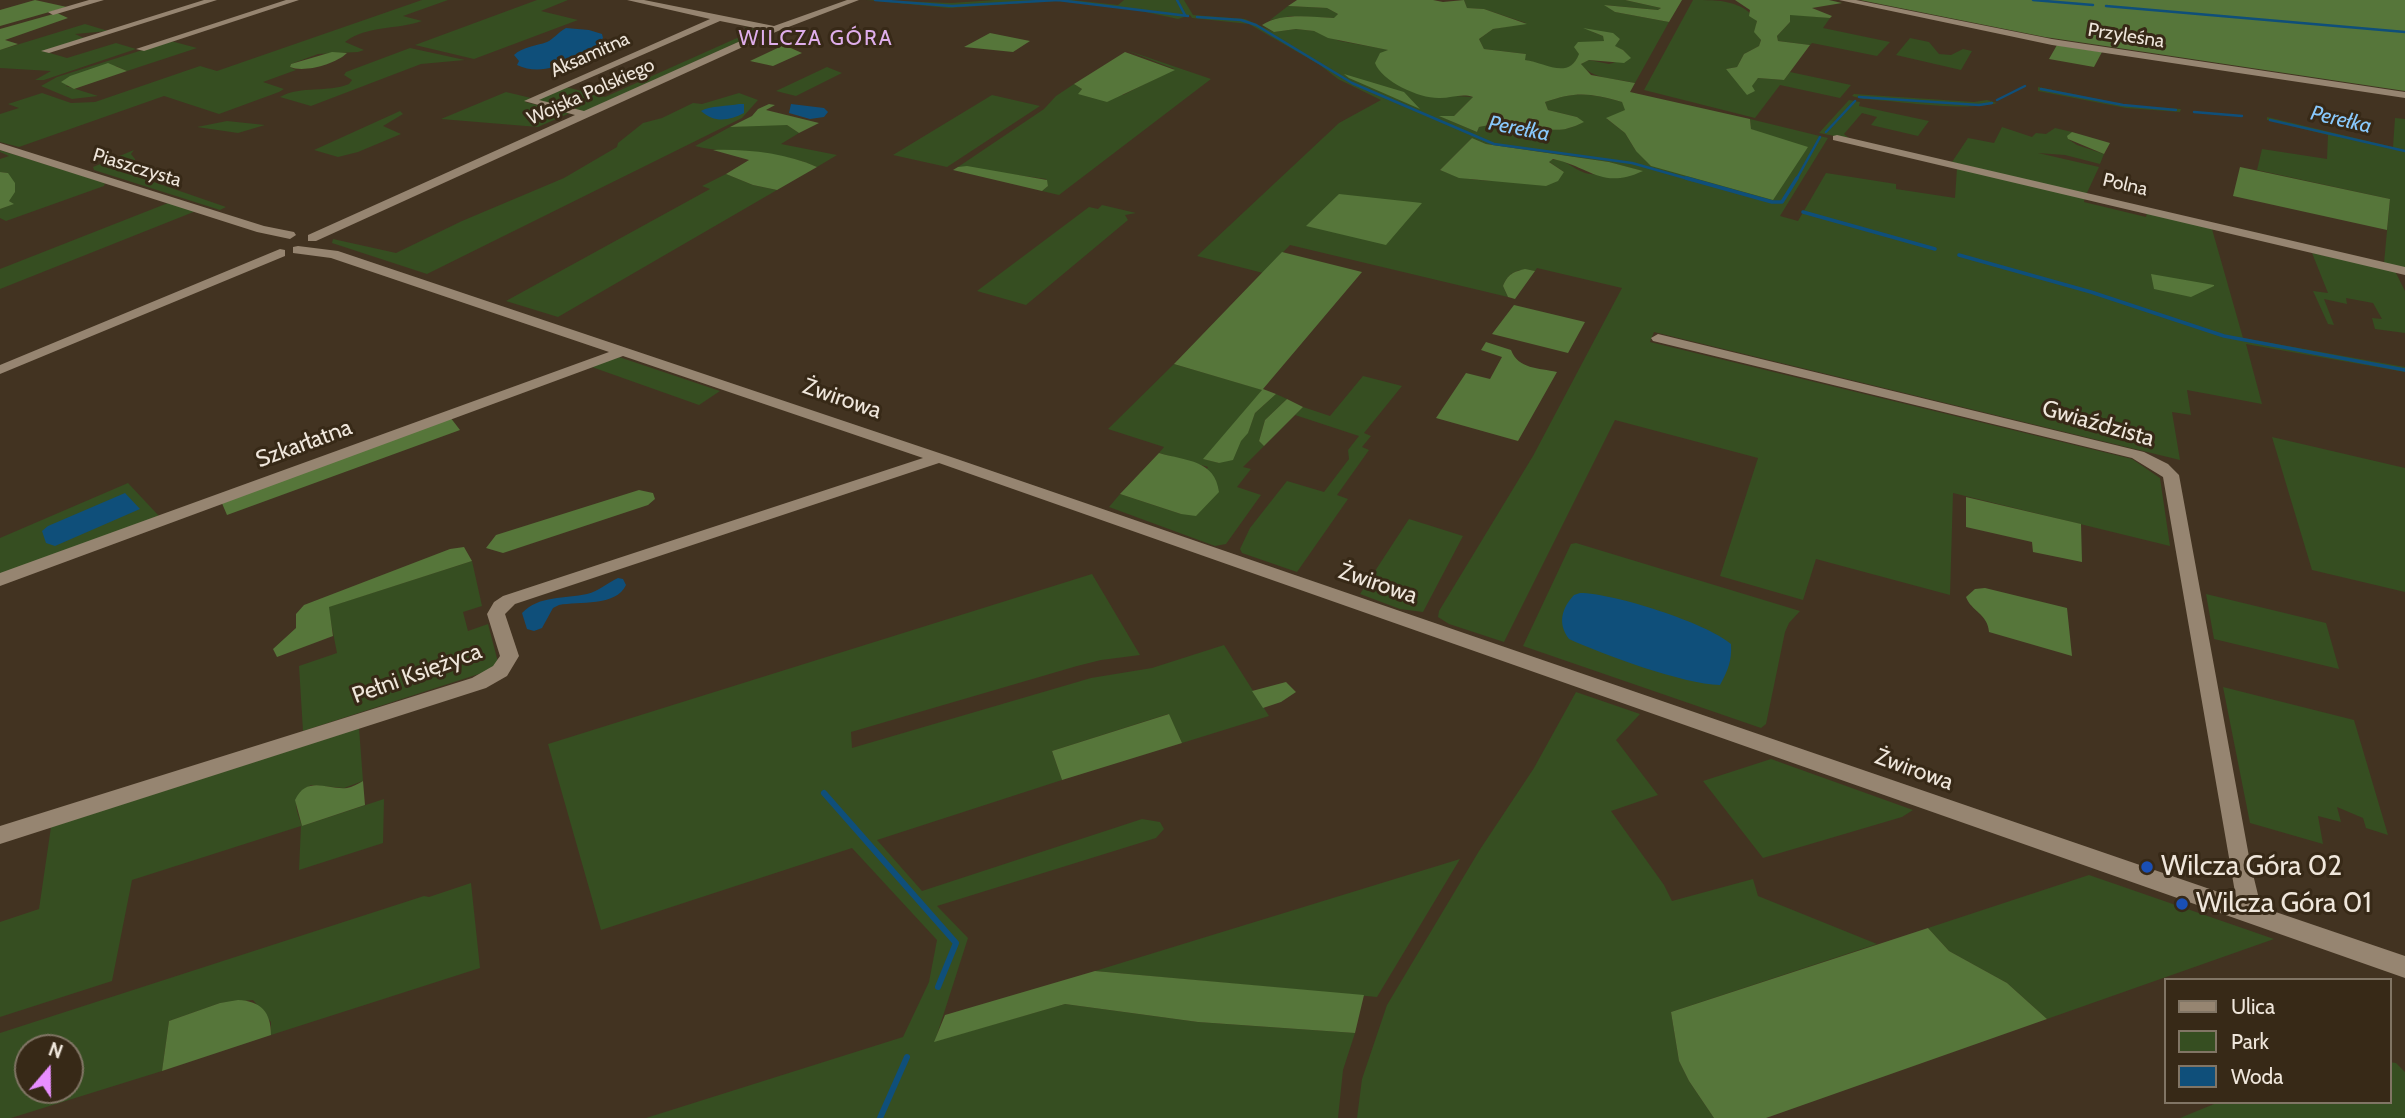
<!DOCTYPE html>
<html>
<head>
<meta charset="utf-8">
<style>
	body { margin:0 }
	#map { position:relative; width:2405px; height:1118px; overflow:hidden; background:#423321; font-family:Cabin,sans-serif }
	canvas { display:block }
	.legend { position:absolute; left:2164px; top:978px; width:228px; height:126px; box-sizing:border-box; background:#372917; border:2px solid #817565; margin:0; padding:9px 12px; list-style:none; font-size:21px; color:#efe6db }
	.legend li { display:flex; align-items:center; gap:14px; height:35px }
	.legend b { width:35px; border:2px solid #817565 }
	.north { position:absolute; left:14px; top:1034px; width:70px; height:70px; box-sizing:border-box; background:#372917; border:2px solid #817565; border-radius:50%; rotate:20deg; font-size:19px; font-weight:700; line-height:28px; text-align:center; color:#efe6db }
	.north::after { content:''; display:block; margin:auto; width:24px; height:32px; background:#e88eff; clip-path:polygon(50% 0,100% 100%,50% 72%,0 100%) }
</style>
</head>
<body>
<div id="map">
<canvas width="2405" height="1118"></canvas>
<ul class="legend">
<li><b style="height:9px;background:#968571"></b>Ulica</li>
<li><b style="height:19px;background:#364e21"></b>Park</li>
<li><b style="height:19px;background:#0f4f7a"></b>Woda</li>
</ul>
<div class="north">N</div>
</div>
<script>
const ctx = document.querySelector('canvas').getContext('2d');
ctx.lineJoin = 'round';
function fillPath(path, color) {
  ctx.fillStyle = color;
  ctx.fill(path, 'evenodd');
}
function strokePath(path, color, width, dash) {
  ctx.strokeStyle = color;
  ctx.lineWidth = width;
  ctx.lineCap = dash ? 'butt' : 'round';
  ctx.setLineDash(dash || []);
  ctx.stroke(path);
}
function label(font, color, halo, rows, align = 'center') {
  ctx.font = font + ' Cabin,sans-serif';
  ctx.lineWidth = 6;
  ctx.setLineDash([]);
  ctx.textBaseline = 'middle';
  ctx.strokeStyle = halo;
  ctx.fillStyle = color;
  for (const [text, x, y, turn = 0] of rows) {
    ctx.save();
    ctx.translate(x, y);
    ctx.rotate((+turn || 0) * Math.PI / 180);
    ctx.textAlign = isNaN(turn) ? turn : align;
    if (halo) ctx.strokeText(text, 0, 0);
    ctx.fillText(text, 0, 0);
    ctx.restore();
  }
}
fillPath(new Path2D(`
	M 422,0 L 448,0 L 403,16 L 422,21 C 397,30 367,25 345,42 L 364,50 L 358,52 L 318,54 L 291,64 L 290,67 L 296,70 L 263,82 L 284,89 L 279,92 L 219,114 L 164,96 L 19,147 L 0,142 L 0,114 L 19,108 L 8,104 L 42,93 L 71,103 L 95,102 L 200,66 L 217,71 Z
	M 537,0 L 568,0 L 541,11 L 578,20 L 474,59 L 415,45 Z
	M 866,0 L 951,3 L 995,0 L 1072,0 L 1118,5 L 1124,0 L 1184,0 L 1193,15 L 1245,19 L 1274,32 L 1296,29 L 1314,31 L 1340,41 L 1390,50 L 1456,96 L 1473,97 L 1454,116 L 1442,117 L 1477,132 L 1479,127 C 1494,124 1508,121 1524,124 C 1547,128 1562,135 1583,122 L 1577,117 L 1548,110 L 1545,102 C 1577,91 1589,93 1622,102 L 1626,110 L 1607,119 L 1625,133 L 1636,151 L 1763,134 L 1751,129 L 1750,119 L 1828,138 L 1780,216 L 1798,221 L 1826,173 L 1896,184 L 1896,189 L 1955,198 L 1957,168 L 2085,197 L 2084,202 L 2146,217 L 2147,212 L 2212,229 L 2243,338 L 2405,367 L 2405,372 L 2246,344 L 2262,404 L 2187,390 L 2191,415 L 2172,412 L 2180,460 L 1654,332 L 1650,342 L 2132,459 L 2160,478 L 2170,546 L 1953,493 L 1950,595 L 1816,559 L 1803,600 L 1720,576 L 1758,458 L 1615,420 L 1504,642 L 1449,624 L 1438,617 L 1439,611 L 1533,456 L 1622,288 L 1537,268 L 1535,271 C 1519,268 1509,271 1503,286 L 1508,297 L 1290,245 L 1263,273 L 1197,256 L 1339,123 L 1381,100 L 1338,79 L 1320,65 L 1249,24 L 1192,18 L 1190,15 L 1178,19 L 1127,8 L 1056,1 L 949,8 ZM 1472,138 L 1486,144 L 1609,162 L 1642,171 C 1626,172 1601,177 1585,173 C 1572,169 1563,156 1548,161 L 1564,172 C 1519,178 1483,189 1440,170 Z
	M 1464,0 L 1625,0 L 1661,8 L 1658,10 L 1605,5 L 1615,12 L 1669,22 L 1635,83 C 1616,78 1592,80 1581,64 L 1589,60 L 1609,64 L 1630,58 L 1623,50 L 1614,46 L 1620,39 L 1590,31 L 1603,36 L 1605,41 C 1579,44 1580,66 1564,69 C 1551,71 1537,62 1524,60 L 1526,54 L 1484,49 L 1479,39 L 1493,29 L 1526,23 L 1484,9 L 1467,8 Z
	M 1693,0 C 1719,0 1742,0 1757,21 L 1755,32 L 1761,40 L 1759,46 L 1744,54 L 1737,67 L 1726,69 L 1751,86 L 1758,78 L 1784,80 L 1790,72 L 1851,85 L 1840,98 L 1780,85 L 1755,118 L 1644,90 Z
	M 1288,6 L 1327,8 L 1338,14 L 1335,18 L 1292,16 L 1270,20 Z
	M 1790,14 L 1830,18 L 1823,28 L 1890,42 L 1877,56 L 1812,43 L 1810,45 L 1778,41 L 1777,36 L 1790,22 Z
	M 85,24 L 108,31 L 75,34 L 84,38 L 43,51 L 67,58 L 116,43 L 136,49 L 44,80 L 35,80 L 51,71 L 0,68 L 0,50 Z
	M 745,27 L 763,31 L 583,112 L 537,100 L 566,87 L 605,97 L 746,34 Z
	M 1910,38 L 1929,42 L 1939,54 L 1951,55 L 1963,49 L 1972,51 L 1961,70 L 1896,55 Z
	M 171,41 L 197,48 L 127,71 L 116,66 L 66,86 L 98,96 L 72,99 L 41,86 L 57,77 Z
	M 410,48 L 465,60 L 421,64 L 311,106 L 280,97 C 302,85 327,93 349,84 L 352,80 L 344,75 L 346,72 Z
	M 1126,50 L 1211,79 L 1059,195 L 1042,191 L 1048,186 L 1046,179 L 958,167 L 1044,109 L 1056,96 L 1074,84 L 1082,89 L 1079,94 L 1123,95 L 1174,69 Z
	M 827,67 L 842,73 L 796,96 L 776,91 Z
	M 2038,87 L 2127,105 L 2181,109 L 2180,112 L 2126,108 L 2038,91 Z
	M 506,92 L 531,98 L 525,102 L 570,113 L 538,127 L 441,119 Z
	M 739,93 L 758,100 L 742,118 L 427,274 L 332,243 L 333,239 L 396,253 L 462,221 L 564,178 L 617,147 L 618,143 L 643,123 L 662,118 L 693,103 L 702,104 Z
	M 1854,94 L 1974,102 L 1987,100 L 1997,103 C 1963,112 1900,101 1863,99 L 1852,96 Z
	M 992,95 L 1040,106 L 947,167 L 893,155 Z
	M 1849,100 L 1860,102 L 1859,106 L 1929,121 L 1918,136 L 1871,125 L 1877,117 L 1862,113 L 1844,134 L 1850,139 L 1819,133 Z
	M 400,111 L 403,114 L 383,126 L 401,134 L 358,152 L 338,157 L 314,150 Z
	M 2267,117 L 2393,147 L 2395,118 L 2405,119 L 2405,268 L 2384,263 L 2390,199 L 2257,170 L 2262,149 L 2327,159 L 2328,135 L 2267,120 Z
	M 227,121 L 265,125 L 238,133 L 197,127 Z
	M 773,124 L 787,125 L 799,133 L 781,144 L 837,155 L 817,167 C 778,149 734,156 695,146 L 730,127 Z
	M 2002,127 L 2032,137 L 2036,133 L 2046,134 L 2055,128 L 2072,132 L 2068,139 L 2077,145 L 2104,154 L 2100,164 L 2065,155 L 2038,153 L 2099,167 L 2086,195 L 1952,162 L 1968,138 L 1994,143 Z
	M 0,150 L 105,183 L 104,186 L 6,221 L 0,218 L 0,209 L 13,204 L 9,201 L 8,173 L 0,172 L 0,159 L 9,156 L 0,152 Z
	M 134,150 L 131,154 L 135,159 L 135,169 L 145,179 L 226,207 L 220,210 L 94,170 L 93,167 Z
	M 726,174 L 753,185 L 777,190 L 558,317 L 506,301 L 710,189 L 702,186 Z
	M 168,203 L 196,211 L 0,289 L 0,269 Z
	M 1102,205 L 1136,213 L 1125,215 L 1128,220 L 1026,305 L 977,291 L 1089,207 L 1098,209 Z
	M 2312,253 L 2395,271 L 2405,291 L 2405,333 L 2375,329 L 2372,318 L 2382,319 L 2373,303 L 2346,298 L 2347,304 L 2324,299 L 2334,325 L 2328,324 L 2313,291 L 2328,293 Z
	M 619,357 L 720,391 L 699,405 L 589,366 Z
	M 1174,364 L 1263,390 L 1204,459 L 1219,463 L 1248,432 L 1255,413 L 1276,394 L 1287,399 L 1265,420 L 1259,441 L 1264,446 L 1243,467 L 1251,469 L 1237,487 L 1261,495 L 1226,544 L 1215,546 L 1109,507 L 1120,494 L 1181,514 L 1208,467 L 1159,453 L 1164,447 L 1108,429 Z
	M 1363,376 L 1402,386 L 1364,433 L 1371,436 L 1362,447 L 1369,450 L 1337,495 L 1348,499 L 1297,572 L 1242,553 L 1240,549 L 1250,528 L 1287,481 L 1324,492 L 1349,459 L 1348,450 L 1359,436 L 1295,415 L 1303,407 L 1330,416 Z
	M 2272,437 L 2405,468 L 2405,592 L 2312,570 Z
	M 128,483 L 159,516 L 0,574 L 0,538 Z
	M 1409,519 L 1463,536 L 1423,612 L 1400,609 L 1360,594 Z
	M 1576,543 L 1800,611 L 1789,623 L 1785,632 L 1766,724 L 1761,728 L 1523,646 L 1571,544 Z
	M 472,561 L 482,606 L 463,612 L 468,631 L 488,624 L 498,662 L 491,670 L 303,731 L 299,666 L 337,653 L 328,607 Z
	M 1092,574 L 1140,655 L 1101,660 L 1077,666 L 851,732 L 852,748 L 1091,678 L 1152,668 L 1224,645 L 1269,716 L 1182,743 L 1168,714 L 1052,751 L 1062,780 L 877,840 L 922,891 L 1142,819 L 1160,822 L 1164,829 L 1156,838 L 937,906 L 968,938 L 935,1041 L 1065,1004 L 1198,1022 L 1355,1033 L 1343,1070 L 1338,1118 L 646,1118 L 903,1037 L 929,982 L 937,940 L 852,848 L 601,930 L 548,744 Z
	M 2206,594 L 2326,623 L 2339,669 L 2214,639 Z
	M 2223,687 L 2354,720 L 2388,835 L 2366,828 L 2363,818 L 2337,807 L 2341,822 L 2318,816 L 2323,844 L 2250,823 Z
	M 1576,692 L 1640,714 L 1616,740 L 1658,795 L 1611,811 L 1664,885 L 1672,901 L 1753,879 L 1758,896 L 1877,944 L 1671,1012 L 1679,1061 L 1689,1081 L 1714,1118 L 1357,1118 L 1362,1079 L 1387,1005 L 1479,851 L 1534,768 Z
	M 359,728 L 363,781 L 344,788 L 311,785 C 291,799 295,805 302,826 L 384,799 L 383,843 L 299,870 L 301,826 L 132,880 L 112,981 L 0,1017 L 0,922 L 39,909 L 51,827 Z
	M 1771,759 L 1913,810 L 1902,817 L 1763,858 L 1703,781 Z
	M 1460,859 L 1377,997 L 1095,971 Z
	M 2089,875 L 2274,939 L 2047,1019 L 2007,983 L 1949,951 L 1928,928 Z
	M 471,883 L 480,968 L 271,1035 L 271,1022 L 253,1000 L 220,1003 L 169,1021 L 162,1071 L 11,1118 L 0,1118 L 0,1033 L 424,896 L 429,897 ZM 28,1048 L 70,1048 L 70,1090 L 28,1090 Z
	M 2389,1062 L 2396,1063 L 2405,1072 L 2405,1118 L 2180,1118 L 2219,1102 L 2389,1102 Z`), '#364e21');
fillPath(new Path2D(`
	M 35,0 L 67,7 L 0,26 L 0,10 Z
	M 1297,0 L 1433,0 L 1443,2 L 1464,0 L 1467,8 L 1484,9 L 1527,24 L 1493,29 L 1479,39 L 1484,49 L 1526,54 L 1525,60 C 1544,62 1569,81 1579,54 L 1574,47 L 1578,42 L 1604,41 L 1603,36 L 1583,28 L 1613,33 L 1620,39 L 1615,46 L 1623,50 L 1631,58 L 1624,63 L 1589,60 L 1581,64 L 1591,75 L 1635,83 L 1630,92 L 1750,119 L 1751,129 L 1808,147 L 1773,200 L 1651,166 L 1636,151 L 1625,133 L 1606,118 L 1625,110 L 1622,102 C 1590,93 1577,91 1545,102 L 1548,110 L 1577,117 L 1584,122 C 1558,135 1550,129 1524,124 C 1508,121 1494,124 1479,127 L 1477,132 L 1439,116 L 1454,116 L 1473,97 C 1462,93 1451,98 1440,98 C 1421,99 1382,82 1375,63 L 1380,53 L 1388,50 L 1328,38 L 1314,31 L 1296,29 L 1274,32 L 1262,25 C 1281,12 1312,17 1334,18 L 1338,14 L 1327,8 L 1288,6 Z
	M 1625,0 L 1682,0 L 1669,22 L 1615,12 L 1604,5 L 1658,10 L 1661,8 Z
	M 1735,0 L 1829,0 L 1842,3 L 1812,8 L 1832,16 L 1830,18 L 1790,15 L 1790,22 L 1777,36 L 1778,41 L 1810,45 L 1784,80 L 1758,78 L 1752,86 L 1755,91 L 1747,95 L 1726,69 L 1737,67 L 1744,54 L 1759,46 L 1761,40 L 1754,32 L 1757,21 L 1749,16 L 1750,10 Z
	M 1860,0 L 2405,0 L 2405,91 L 2045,37 Z
	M 57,13 L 68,18 L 5,40 L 18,44 L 0,50 L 0,29 Z
	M 990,33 L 1030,41 L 1013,52 L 964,47 Z
	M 784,45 L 802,53 L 773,66 L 750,61 Z
	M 2057,45 L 2102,52 L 2094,67 L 2049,59 Z
	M 332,52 L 347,53 C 336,64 304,73 290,67 L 291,64 Z
	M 1125,52 L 1175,70 L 1107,102 L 1078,94 L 1082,89 L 1074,84 Z
	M 108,63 L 127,71 L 74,89 L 61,82 L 70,76 Z
	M 1344,74 L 1404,92 L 1420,109 L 1349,78 Z
	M 769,104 L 775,105 L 766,110 L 819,123 L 799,133 L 787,125 L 730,127 L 752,116 L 758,109 Z
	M 2072,132 L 2110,143 L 2104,154 L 2068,139 L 2067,136 Z
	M 1472,138 L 1486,144 L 1609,162 L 1643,171 C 1601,190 1591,167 1553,159 L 1549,162 L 1564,172 L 1558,181 L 1546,186 L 1459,178 L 1440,170 Z
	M 713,150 C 746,149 786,153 817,167 L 777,190 L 753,185 L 726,174 L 749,160 Z
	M 967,166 L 1047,180 L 1048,186 L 1042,191 L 953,170 L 958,167 Z
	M 2240,167 L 2390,199 L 2387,230 L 2233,196 Z
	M 0,172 L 8,173 L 15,183 L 15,192 L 9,201 L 14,204 L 0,209 Z
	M 1339,194 L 1422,203 L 1386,245 L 1306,226 Z
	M 1282,252 L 1362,272 L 1263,389 L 1276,394 L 1255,413 L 1248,433 L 1241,441 L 1233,460 L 1219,463 L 1203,459 L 1262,390 L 1174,364 Z
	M 1525,269 L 1535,271 L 1515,299 L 1508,297 L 1503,286 C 1508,274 1513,272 1525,269 Z
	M 2151,274 L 2214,285 L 2214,286 L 2191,297 L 2154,289 Z
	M 1514,305 L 1585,322 L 1568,353 L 1492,334 Z
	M 1486,342 L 1511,350 C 1518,369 1539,368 1557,372 L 1518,441 L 1436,418 L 1466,373 L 1490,379 L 1502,357 L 1481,350 Z
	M 1287,399 L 1303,407 L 1264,446 L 1259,441 L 1265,420 Z
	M 450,417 L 460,430 L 227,515 L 221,501 Z
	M 1159,453 C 1187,461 1215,460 1219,492 L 1196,516 L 1181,514 L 1120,494 Z
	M 639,490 L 653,493 L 655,499 L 648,505 L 503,553 L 486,548 L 496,535 Z
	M 1966,497 L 2081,524 L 2082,562 L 2033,552 L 2032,542 L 1966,527 Z
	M 464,547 L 472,561 L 329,607 L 333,636 L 277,657 L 273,649 L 296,628 L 296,614 L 304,605 L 450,549 Z
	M 1985,588 L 2067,608 L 2072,656 L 1989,632 C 1988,614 1971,611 1966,597 L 1975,589 Z
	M 1286,682 L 1296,692 L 1281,702 L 1263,708 L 1252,691 Z
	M 1169,714 L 1182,743 L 1062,780 L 1052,751 Z
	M 363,781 L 365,805 L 302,826 L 295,800 C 307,775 327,790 347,788 C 352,787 358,784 363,781 Z
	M 1928,928 L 1949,951 L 2007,983 L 2047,1019 L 1766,1118 L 1714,1118 L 1689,1081 L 1679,1061 L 1671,1012 Z
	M 1095,971 L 1364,995 L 1355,1033 L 1198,1022 L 1065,1004 L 934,1042 L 945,1015 Z
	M 238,1000 C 261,1001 271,1012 271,1035 L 162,1071 L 169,1021 L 220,1003 Z`), '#56763a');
fillPath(new Path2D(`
	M 566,28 L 589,30 L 602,34 L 603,38 L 599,42 L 603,45 C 577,57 546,79 517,65 L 519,61 L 514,55 C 522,47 536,46 547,42 C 554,39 558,32 566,28 Z
	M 739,104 L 744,104 L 744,113 C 729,121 714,123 701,111 C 709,106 729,106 739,104 Z
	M 791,104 L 824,108 L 828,112 L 824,117 L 810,119 L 789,113 Z
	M 125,493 L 140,509 L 55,546 L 46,543 L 42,531 L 48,526 Z
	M 618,578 L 623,579 L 626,585 C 616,607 579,601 559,605 L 553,608 L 542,628 L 534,631 L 527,629 L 522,613 C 539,595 565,599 587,594 C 599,591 607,583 618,578 Z
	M 1580,593 C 1613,593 1707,623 1731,644 C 1732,661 1728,670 1720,685 C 1683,684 1604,655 1569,639 C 1557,623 1562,608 1574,595 Z`), '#0f4f7a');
strokePath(new Path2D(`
	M 875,0 L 952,6 L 1058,0 L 1188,16
	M 1177,0 L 1185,15
	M 2033,0 L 2093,5
	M 2106,6 L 2405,32
	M 1197,17 L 1241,20 L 1256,25 L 1352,83 L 1494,144 L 1632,163 L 1692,180
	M 2041,89 L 2123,105 L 2176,110
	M 1859,97 L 1979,105 L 1992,103
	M 1997,100 L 2025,86
	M 2194,112 L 2242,116
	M 2270,120 L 2405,151
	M 1826,132 L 1855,101
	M 1796,180 L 1820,137`), '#0f4f7a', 2.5);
strokePath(new Path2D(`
	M 1686,178 L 1772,202 L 1782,202 L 1797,178
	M 1803,212 L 1935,249
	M 1959,255 L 2091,292 L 2224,336 L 2405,370`), '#0f4f7a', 3.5);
strokePath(new Path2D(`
	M 824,793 L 956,943 L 938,987
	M 880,1118 L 907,1057`), '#0f4f7a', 6);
fillPath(new Path2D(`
	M 89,0 L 104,0 L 53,15 L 48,12 Z
	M 204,0 L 217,0 L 49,53 L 41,51 Z
	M 286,0 L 299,0 L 144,51 L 136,49 Z
	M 627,0 L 644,0 L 774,26 L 847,0 L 859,0 L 778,31 L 316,241 L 308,241 L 308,235 L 575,115 L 524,101 L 710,19 ZM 720,21 L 765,30 L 584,111 L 539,100 Z
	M 1839,0 L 1856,0 L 2052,39 L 2405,92 L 2405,98 L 2052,45 Z
	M 1837,135 L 2405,267 L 2405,275 L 1833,140 L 1833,136 Z
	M 0,143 L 264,226 L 294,232 L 296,235 L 290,239 L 257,232 L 0,150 Z
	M 298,246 L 338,251 L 957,459 L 2236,898 L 2163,477 L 2132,458 L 1653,341 L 1651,338 L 1658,334 L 2144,452 L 2168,464 L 2179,475 L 2250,862 L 2261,907 L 2405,956 L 2405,978 L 939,463 L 515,604 L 505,614 L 519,656 L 507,676 L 486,688 L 0,844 L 0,826 L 472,678 L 493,666 L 500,656 L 487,614 L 494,602 L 503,596 L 923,458 L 623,356 L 0,586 L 0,573 L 609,352 L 331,258 L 293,253 L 293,247 Z
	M 280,249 L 285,250 L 285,256 L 0,374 L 0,365 Z`), '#968571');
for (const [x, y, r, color] of [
	[2147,867,7,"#1a4fb4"],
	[2182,904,7,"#1a4fb4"]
]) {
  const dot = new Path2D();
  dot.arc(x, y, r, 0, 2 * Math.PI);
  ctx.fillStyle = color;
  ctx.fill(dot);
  strokePath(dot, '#372917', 2.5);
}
label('19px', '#efe6db', '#372917', [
	["Przyleśna",2126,36,9],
	["Aksamitna",590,55,-24],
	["Wojska Polskiego",591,92,-24],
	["Piaszczysta",137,168,17],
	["Polna",2125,185,13]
]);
ctx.letterSpacing = '2px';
label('21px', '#dfaeeb', '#372917', [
	["WILCZA GÓRA",816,39]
]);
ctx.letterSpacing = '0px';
label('italic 21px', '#89c9fd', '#372917', [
	["Perełka",2341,120,13],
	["Perełka",1519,129,11]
]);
label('23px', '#efe6db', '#372917', [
	["Żwirowa",842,399,19],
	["Gwiaździsta",2098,424,16],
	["Szkarłatna",304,444,-20],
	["Żwirowa",1378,584,19],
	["Pełni Księżyca",417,674,-20],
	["Żwirowa",1914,770,20]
]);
label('28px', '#efe6db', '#372917', [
	["Wilcza Góra 02",2161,867],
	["Wilcza Góra 01",2196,904]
], 'left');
</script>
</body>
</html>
